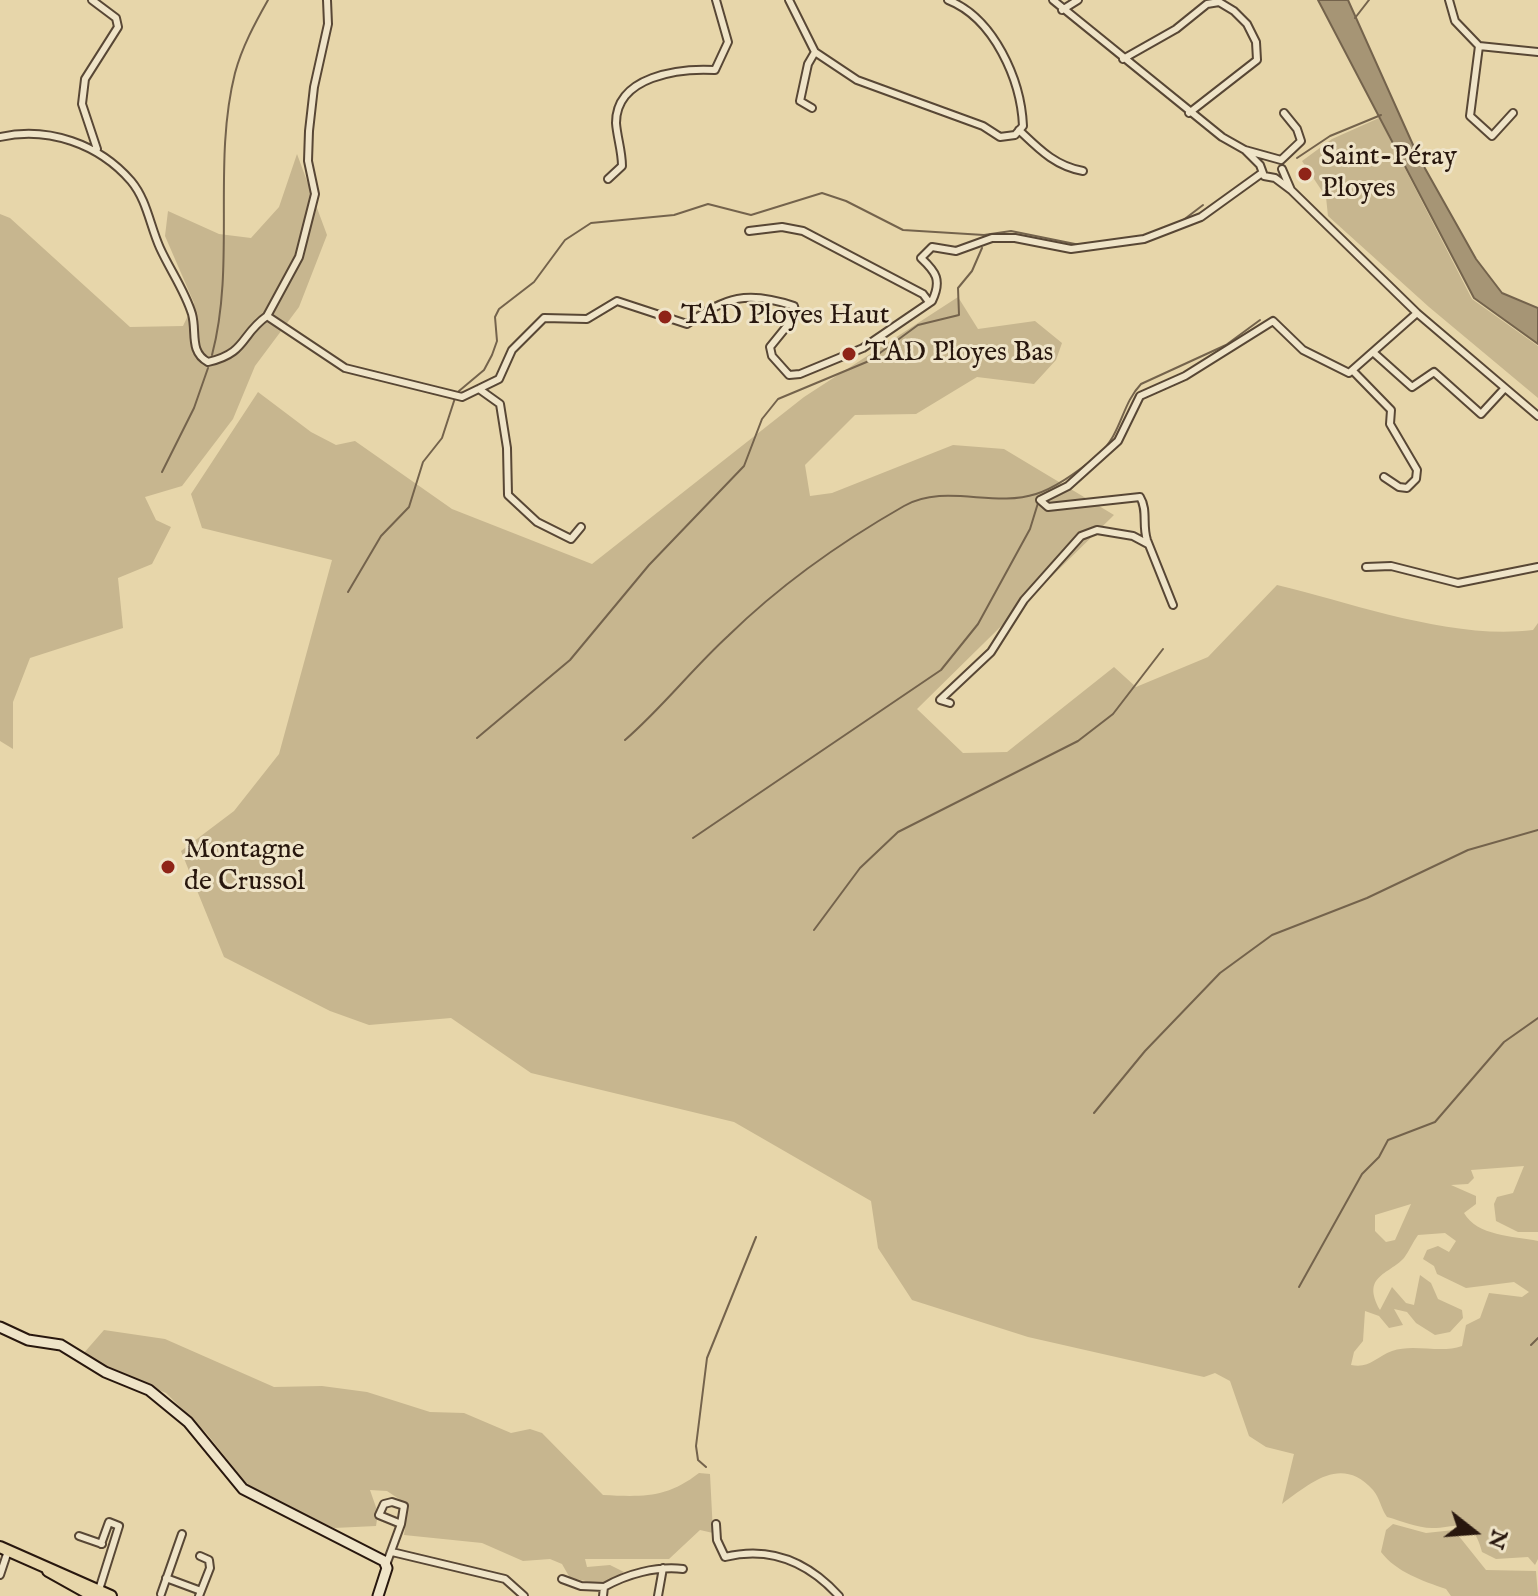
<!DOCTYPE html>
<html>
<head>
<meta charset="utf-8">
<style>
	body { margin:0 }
	#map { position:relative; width:1538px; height:1596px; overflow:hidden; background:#e7d6aa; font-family:"IM FELL English",serif }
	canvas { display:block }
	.north { position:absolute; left:1434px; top:1492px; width:80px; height:80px; -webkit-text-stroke:6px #efe4c8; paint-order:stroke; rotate:107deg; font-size:22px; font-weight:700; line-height:32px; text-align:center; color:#28170e }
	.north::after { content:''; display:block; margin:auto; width:28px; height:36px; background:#28170e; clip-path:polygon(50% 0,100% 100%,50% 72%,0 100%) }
</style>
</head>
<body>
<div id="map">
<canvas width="1538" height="1596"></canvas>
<div class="north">N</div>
</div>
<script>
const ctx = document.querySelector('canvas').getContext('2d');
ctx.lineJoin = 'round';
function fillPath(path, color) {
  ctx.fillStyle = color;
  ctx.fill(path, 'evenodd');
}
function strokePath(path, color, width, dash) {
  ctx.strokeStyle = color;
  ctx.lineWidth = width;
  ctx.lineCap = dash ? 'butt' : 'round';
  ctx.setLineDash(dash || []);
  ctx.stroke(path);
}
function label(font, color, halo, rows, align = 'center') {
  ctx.font = font + ' "IM FELL English",serif';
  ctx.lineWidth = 6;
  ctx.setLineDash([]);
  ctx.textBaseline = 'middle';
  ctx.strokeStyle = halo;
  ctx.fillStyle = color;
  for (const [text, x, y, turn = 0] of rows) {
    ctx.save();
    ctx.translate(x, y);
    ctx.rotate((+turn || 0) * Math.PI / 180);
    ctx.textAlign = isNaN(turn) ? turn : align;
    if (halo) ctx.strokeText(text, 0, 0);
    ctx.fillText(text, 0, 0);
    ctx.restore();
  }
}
fillPath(new Path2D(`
	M 1379,118 L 1472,299 L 1538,346 L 1538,398 L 1429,307 L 1328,216 L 1326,197 L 1302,161 L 1332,139 Z
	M 297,154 L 327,235 L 299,307 L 255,366 L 233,419 L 182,486 L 145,497 L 156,520 L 171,527 L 152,564 L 118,578 L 123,628 L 30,658 L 13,702 L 13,749 L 0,741 L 0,214 L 10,218 L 130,327 L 183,326 L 194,303 L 165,236 L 168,211 L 219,234 L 251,238 L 279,207 Z
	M 958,297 L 978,329 L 1035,321 L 1062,343 L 1056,360 L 1034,384 L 977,377 L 916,414 L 855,415 L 805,465 L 810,496 L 832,493 L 953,445 L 1004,449 L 1114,515 L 917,709 L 963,753 L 1007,752 L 1114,667 L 1136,687 L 1208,657 L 1277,585 C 1356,604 1452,640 1533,630 L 1538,623 L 1538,1232 L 1518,1232 L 1496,1221 L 1494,1204 L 1497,1197 L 1513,1193 L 1524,1166 L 1471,1170 L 1474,1178 L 1468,1184 L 1451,1185 L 1476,1196 L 1476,1204 L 1464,1213 C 1477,1236 1513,1236 1538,1241 L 1538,1559 L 1535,1565 L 1528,1557 L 1496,1559 L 1482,1552 C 1472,1514 1458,1528 1432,1528 C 1417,1528 1402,1521 1387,1517 C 1381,1509 1380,1498 1373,1490 C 1342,1456 1313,1481 1282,1504 L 1294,1454 L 1266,1447 L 1249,1436 L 1230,1381 L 1215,1373 L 1204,1377 L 1028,1337 L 912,1300 L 878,1248 L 871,1201 L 734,1122 L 531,1073 L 451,1018 L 369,1025 L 330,1011 L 224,957 L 181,851 L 234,811 L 279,754 L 332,560 L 202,528 L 191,494 L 258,392 L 311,432 L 336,445 L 355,441 L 452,509 L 592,564 L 804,397 ZM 1411,1204 L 1395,1240 L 1386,1242 L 1375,1231 L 1375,1215 ZM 1445,1233 L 1456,1241 L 1449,1252 L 1438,1246 L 1427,1250 L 1423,1259 L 1434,1266 L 1437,1274 L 1466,1288 L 1514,1282 L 1529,1292 L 1522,1297 L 1489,1293 L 1480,1318 L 1466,1325 L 1462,1346 C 1440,1354 1414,1343 1392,1351 C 1376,1357 1369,1369 1351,1365 L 1354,1352 L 1363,1341 L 1365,1311 L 1379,1316 L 1389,1328 L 1403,1325 L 1394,1309 L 1407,1312 L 1416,1323 L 1435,1335 L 1450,1332 L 1463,1318 L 1462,1310 L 1438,1299 L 1431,1283 L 1420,1275 L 1414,1305 L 1406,1303 L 1392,1287 L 1380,1310 C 1361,1276 1388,1275 1404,1258 C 1409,1251 1413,1242 1418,1235 Z
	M 104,1330 L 165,1339 L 274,1387 L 322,1386 L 367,1392 L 430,1412 L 464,1413 L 511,1433 L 530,1429 L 542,1433 L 603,1495 C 643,1497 667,1498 699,1473 L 710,1474 L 713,1533 L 700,1530 L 669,1559 L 585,1559 L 587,1567 L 610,1565 L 624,1572 L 601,1584 L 570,1578 L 562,1564 L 550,1559 L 523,1561 L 482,1543 L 404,1535 L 408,1505 L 387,1491 L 370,1490 L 378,1513 L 376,1526 L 334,1528 L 268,1500 L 249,1487 L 207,1434 L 166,1393 L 112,1371 L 83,1354 Z
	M 1393,1524 L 1426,1533 L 1454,1530 L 1486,1570 L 1536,1571 L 1538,1596 L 1451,1596 L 1446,1589 C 1423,1581 1396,1572 1381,1552 L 1386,1530 Z`), '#c7b68f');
const water = new Path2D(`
	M 1318,0 L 1348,0 L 1418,156 L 1476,259 L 1502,293 L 1538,308 L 1538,344 L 1474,298 Z`);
fillPath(water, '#a69575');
strokePath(water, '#74634c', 2);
strokePath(new Path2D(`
	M 1355,18 L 1369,0
	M 1297,158 L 1330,136 L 1381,115
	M 1182,221 L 1203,205
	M 212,355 C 236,264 212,164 235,73 C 242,47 255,23 268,0
	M 459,391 L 484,370 L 492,355 L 497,341 L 495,317 L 499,309 L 534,282 L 565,240 L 591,223 L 674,215 L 708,204 L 751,215 L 822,193 L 846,201 L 903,230 L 984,235 L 1011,231 L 1080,245
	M 162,472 L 194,408 L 208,368
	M 348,592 L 381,536 L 409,507 L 423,462 L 442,438 L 455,398
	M 477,738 L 570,660 L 649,565 L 744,466 L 762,419 L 778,399 L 869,361 L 918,325 L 959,315 L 958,288 L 972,271 L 982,248
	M 625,740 C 662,708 692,669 728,636 C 780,585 841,542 904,506 C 945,483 993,508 1036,494 C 1058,487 1080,470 1098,455 C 1122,434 1121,405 1141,384 L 1226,345 L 1260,320
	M 693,838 L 941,670 L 978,624 L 1030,529 L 1038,503
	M 814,930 L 860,868 L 898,832 L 1078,741 L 1113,714 L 1163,649
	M 1094,1113 L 1145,1051 L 1220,973 L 1272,935 L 1367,898 L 1468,850 L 1538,830
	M 1299,1287 L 1362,1174 L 1379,1157 L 1388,1140 L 1435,1122 L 1504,1042 L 1538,1018
	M 1531,1345 L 1538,1338
	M 706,1467 L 698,1460 L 696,1446 L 707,1358 L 756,1237`), '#74634c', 2);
const street = new Path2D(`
	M 92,0 L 116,18 L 118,27 L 85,79 L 82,104 L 97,149
	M 789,0 L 815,52 L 857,80 L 983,126 L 1000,137 L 1015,135 L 1023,126 C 1021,80 994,18 948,0
	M 1053,0 L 1222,137 L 1245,150 L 1281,160
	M 1449,0 L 1455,21 L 1479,46
	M 1062,10 L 1078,0
	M 1123,59 L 1176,29 L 1207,4 L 1219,2 L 1234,11 L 1247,24 L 1256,42 L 1257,60 L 1189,113
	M 812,108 L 800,101 L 808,64 L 815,52
	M 1513,113 L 1492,136 L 1470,116 L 1479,46 L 1538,52
	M 1019,130 C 1039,149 1055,166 1083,171
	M 0,137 C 48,126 99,144 131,181 C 147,200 150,226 160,248 C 170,270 185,291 192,314 C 197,332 189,352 208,362 C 247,353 240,335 267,316 L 345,368 L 462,397 L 499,379 L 512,350 L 544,318 L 587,319 L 617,301 L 687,324 C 726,297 747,290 794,306 L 796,315 L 770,347 L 772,356 L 789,375 L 800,374 L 863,348 L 932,301 C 942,280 936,272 921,258 L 932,247 L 956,251 L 992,238 L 1015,238 L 1071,249 L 1144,239 L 1201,217 L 1262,173
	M 1245,150 L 1260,165 L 1264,176 L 1275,178 L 1291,190 L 1417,313 L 1538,416
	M 1281,160 L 1301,141 L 1297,129 L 1284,113
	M 1282,169 L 1291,190
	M 608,179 L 622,166 C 622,151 617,137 616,123 C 616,76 679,68 715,70 L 728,42 L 716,0
	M 749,231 L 782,227 L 803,231 L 923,294 L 929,302
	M 267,316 L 299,257 L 315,194 L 308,161 L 309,131 L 314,87 L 328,24 L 327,0
	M 1374,353 L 1412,387 L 1434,372 L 1481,414 L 1504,389
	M 1354,372 L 1391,410 L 1390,424 L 1417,470 L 1416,479 L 1407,488 L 1399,487 L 1384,477
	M 479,389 L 500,404 L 507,448 L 508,495 L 537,522 L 571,539 L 581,527
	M 1366,567 L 1391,566 L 1458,583 L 1538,567
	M 1173,605 C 1164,583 1156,562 1147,540 C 1142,525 1148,510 1140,497 L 1048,507 L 1040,500 L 1068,486 L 1118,441 L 1140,396 L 1185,376 L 1273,321 L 1303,350 L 1349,373 L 1417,313
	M 950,703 L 940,700 L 991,652 L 1024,600 L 1081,536 L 1097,530 L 1133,536 L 1148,544
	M 716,1524 L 717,1540 L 725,1557 C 770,1546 808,1562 839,1596
	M 79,1536 L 102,1544
	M 392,1552 L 505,1579 L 524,1596
	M 386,1565 L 401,1524 L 379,1515 L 384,1504 L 392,1502 L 404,1506 L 401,1524
	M 0,1575 L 8,1551
	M 166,1578 L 201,1591
	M 562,1579 L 581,1586 L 604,1587 L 603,1596
	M 604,1587 C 627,1574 656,1566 683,1569
	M 98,1593 L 119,1526 L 109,1522 L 101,1544
	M 161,1594 L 182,1534
	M 199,1596 L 210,1568 L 209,1560 L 200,1556
	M 658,1596 L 663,1568`);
const secondary = new Path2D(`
	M 0,1327 L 28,1340 L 61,1345 L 105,1372 L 149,1390 L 188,1422 L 243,1489 L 384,1561 L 387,1568 L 378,1596`);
const primary = new Path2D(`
	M 0,1547 L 111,1596
	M 48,1571 L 93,1596`);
strokePath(street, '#584735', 10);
strokePath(secondary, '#28170e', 13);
strokePath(primary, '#28170e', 14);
strokePath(street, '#efe4c8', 6);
strokePath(secondary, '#efe4c8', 9);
strokePath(primary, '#e7d6aa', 10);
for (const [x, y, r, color] of [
	[1305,174,8,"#8f2418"],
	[665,317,8,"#8f2418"],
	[849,354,8,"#8f2418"],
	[168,867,8,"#8f2418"]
]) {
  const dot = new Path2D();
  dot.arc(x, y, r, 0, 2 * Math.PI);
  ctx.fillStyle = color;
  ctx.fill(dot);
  strokePath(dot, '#efe4c8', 3);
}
label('28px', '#28170e', '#efe4c8', [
	["Saint-Péray",1321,158],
	["Ployes",1321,190],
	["TAD Ployes Haut",681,317],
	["TAD Ployes Bas",865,354],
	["Montagne",184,851],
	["de Crussol",184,883]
], 'left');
</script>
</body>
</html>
